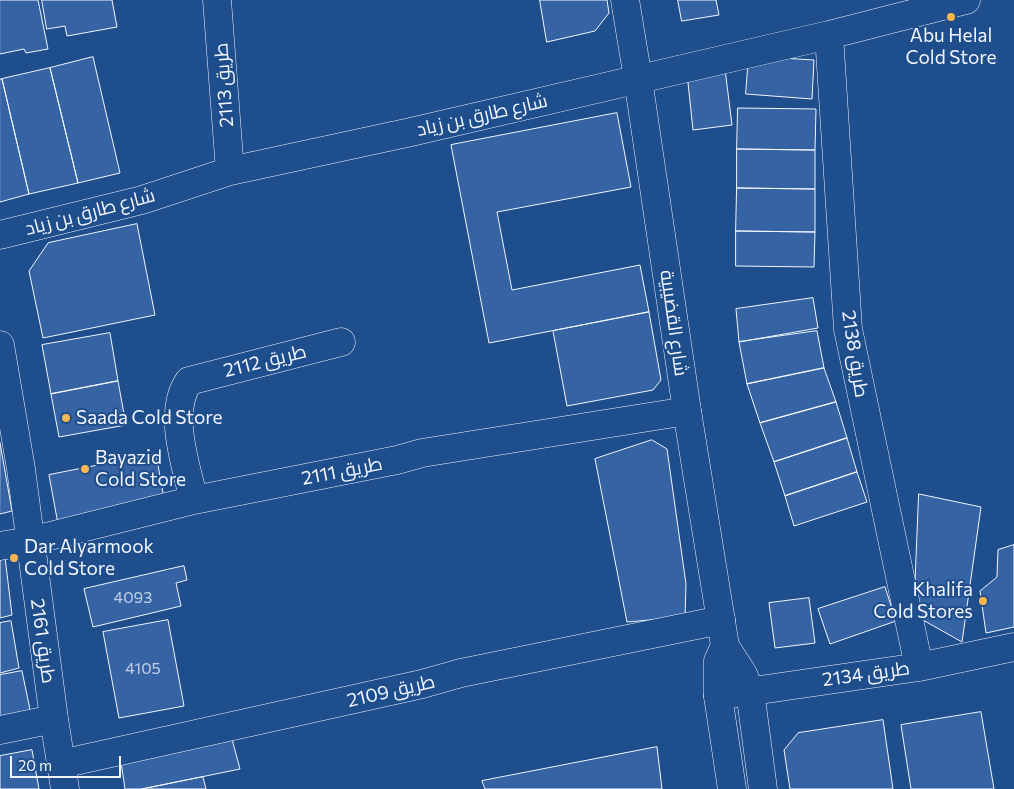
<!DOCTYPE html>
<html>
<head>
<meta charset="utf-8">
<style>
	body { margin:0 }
	#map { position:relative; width:1014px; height:789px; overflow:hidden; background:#1f4e8c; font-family:Commissioner,sans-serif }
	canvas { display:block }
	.scale { position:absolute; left:10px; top:756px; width:111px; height:22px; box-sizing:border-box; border:2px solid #f2f6ff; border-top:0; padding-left:6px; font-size:15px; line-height:18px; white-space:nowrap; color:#f2f6ff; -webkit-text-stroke:4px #1f4e8c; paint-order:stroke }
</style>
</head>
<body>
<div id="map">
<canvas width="1014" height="789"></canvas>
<div class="scale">20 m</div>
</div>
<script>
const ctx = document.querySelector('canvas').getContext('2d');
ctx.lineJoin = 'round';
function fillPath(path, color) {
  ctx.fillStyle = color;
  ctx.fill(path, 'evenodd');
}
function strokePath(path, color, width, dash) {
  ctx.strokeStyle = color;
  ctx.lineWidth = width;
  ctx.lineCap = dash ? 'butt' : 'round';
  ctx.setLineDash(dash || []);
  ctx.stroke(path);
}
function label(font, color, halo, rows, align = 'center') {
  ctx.font = font + ' Commissioner,Cairo,sans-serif';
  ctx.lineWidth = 4;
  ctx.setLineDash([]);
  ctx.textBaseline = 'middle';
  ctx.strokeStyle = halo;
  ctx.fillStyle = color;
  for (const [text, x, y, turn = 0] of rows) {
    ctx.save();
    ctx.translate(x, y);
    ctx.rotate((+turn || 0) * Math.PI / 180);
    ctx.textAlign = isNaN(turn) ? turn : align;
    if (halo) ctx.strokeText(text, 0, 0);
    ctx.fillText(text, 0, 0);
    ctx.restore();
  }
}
const building = new Path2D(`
	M 0,0 L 38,0 L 48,49 L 26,53 L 24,49 L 0,54 Z
	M 42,0 L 112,0 L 117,27 L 67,36 L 65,26 L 47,29 Z
	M 540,0 L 607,0 L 609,13 L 595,31 L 547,42 Z
	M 678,0 L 716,0 L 719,15 L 682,21 Z
	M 749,56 L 814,60 L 812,99 L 746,94 Z
	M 93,57 L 120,173 L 78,183 L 50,68 Z
	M 50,68 L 78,183 L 29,194 L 2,79 Z
	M 725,69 L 732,125 L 693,130 L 687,73 Z
	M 0,79 L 2,79 L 29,194 L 0,202 Z
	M 738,108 L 816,109 L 815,150 L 737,149 Z
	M 617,113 L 631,187 L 497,212 L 512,290 L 640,265 L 649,312 L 489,343 L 451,145 Z
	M 737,149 L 815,150 L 815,189 L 737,188 Z
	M 737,188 L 815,189 L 815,232 L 736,231 Z
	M 137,224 L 155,315 L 43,338 L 29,271 L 48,243 Z
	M 736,231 L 815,232 L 814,267 L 736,266 Z
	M 813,298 L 818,328 L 739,342 L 736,309 Z
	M 649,312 L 661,380 L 653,390 L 567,406 L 553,331 Z
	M 817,331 L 824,368 L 747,384 L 739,342 Z
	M 110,333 L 118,381 L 51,394 L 42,345 Z
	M 824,368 L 836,402 L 760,423 L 747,384 Z
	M 118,381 L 126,425 L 59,437 L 51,394 Z
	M 836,402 L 847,438 L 774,462 L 760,423 Z
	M 847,438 L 857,472 L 785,496 L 774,462 Z
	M 652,440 L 667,449 L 686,584 L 685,617 L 627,622 L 595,459 Z
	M 0,443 L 12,511 L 0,514 Z
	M 156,454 L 165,504 L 58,524 L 49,475 Z
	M 857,472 L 867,502 L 794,526 L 785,496 Z
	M 919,494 L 981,507 L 962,642 L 914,615 Z
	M 1014,545 L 1014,627 L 986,633 L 980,591 L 997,577 L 998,550 Z
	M 5,557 L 12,615 L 0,618 L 0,558 Z
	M 184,566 L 187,580 L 176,583 L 181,606 L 93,627 L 84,589 Z
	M 885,587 L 896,621 L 830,644 L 818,609 Z
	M 809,598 L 815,643 L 775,648 L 769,603 Z
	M 168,620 L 184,706 L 119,718 L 103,632 Z
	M 11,621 L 19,668 L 0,673 L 0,623 Z
	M 22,671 L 32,719 L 0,726 L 0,675 Z
	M 981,712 L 994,789 L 911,789 L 901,725 Z
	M 883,720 L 893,789 L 790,789 L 784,750 L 798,733 Z
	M 232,739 L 240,769 L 142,789 L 125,789 L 121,762 Z
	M 657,747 L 662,789 L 485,789 L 482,781 Z
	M 32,750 L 39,789 L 0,789 L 0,756 Z
	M 203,777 L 206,789 L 142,789 Z`);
fillPath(building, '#3563a3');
strokePath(building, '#f2f6ff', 1);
const minor = new Path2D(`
	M 217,0 L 230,171
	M 829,35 L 848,329 L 919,667
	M 0,235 L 142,200 L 230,171 L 411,132 L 829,35 L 966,0
	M 0,345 L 21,469 L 54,719 L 65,789
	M 194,500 C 186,466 167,412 189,381 L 341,342
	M 0,546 L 30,541 L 194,500 L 397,460 L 422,453 L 687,411
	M 718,696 L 919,667 L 1014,647
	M 0,730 L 54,719
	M 61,764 L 422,684 L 461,673 L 721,620`);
const tertiary = new Path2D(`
	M 625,0 L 638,79 L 687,411 L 725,646 L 718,661 L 718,696 L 732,789
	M 725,646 L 743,674 L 750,691 L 763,789`);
strokePath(minor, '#f2f6ff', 29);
strokePath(tertiary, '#f2f6ff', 29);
strokePath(minor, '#1f4e8c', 28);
strokePath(tertiary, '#1f4e8c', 28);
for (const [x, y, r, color] of [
	[951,17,5,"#ffb74d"],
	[66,418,5,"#ffb74d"],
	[85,469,5,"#ffb74d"],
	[14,558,5,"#ffb74d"],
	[983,601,5,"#ffb74d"]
]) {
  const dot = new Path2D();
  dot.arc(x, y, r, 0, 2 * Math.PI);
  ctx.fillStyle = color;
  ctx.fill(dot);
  strokePath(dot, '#1f4e8c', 2);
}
label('16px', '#c3d1e8', null, [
	["4093",133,598],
	["4105",143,669]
]);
label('19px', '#f2f6ff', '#1f4e8c', [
	["Abu Helal",951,36,"center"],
	["Cold Store",951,58,"center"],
	["Saada Cold Store",76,418],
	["Bayazid",95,458],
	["Cold Store",95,480],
	["Dar Alyarmook",24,547],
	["Cold Store",24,569],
	["Khalifa",973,590,"right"],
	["Cold Stores",973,612,"right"]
], 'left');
label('19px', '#f2f6ff', '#1f4e8c', [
	["طريق 2113",224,85,-94],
	["شارع طارق بن زياد",482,115,-13],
	["شارع طارق بن زياد",90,212,-15],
	["شارع القضيبية",674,323,82],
	["طريق 2138",855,354,81],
	["طريق 2112",265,361,-14],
	["طريق 2111",342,471,-11],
	["طريق 2161",43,641,82],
	["طريق 2134",866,674,-8],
	["طريق 2109",391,691,-13]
]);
</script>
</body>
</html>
